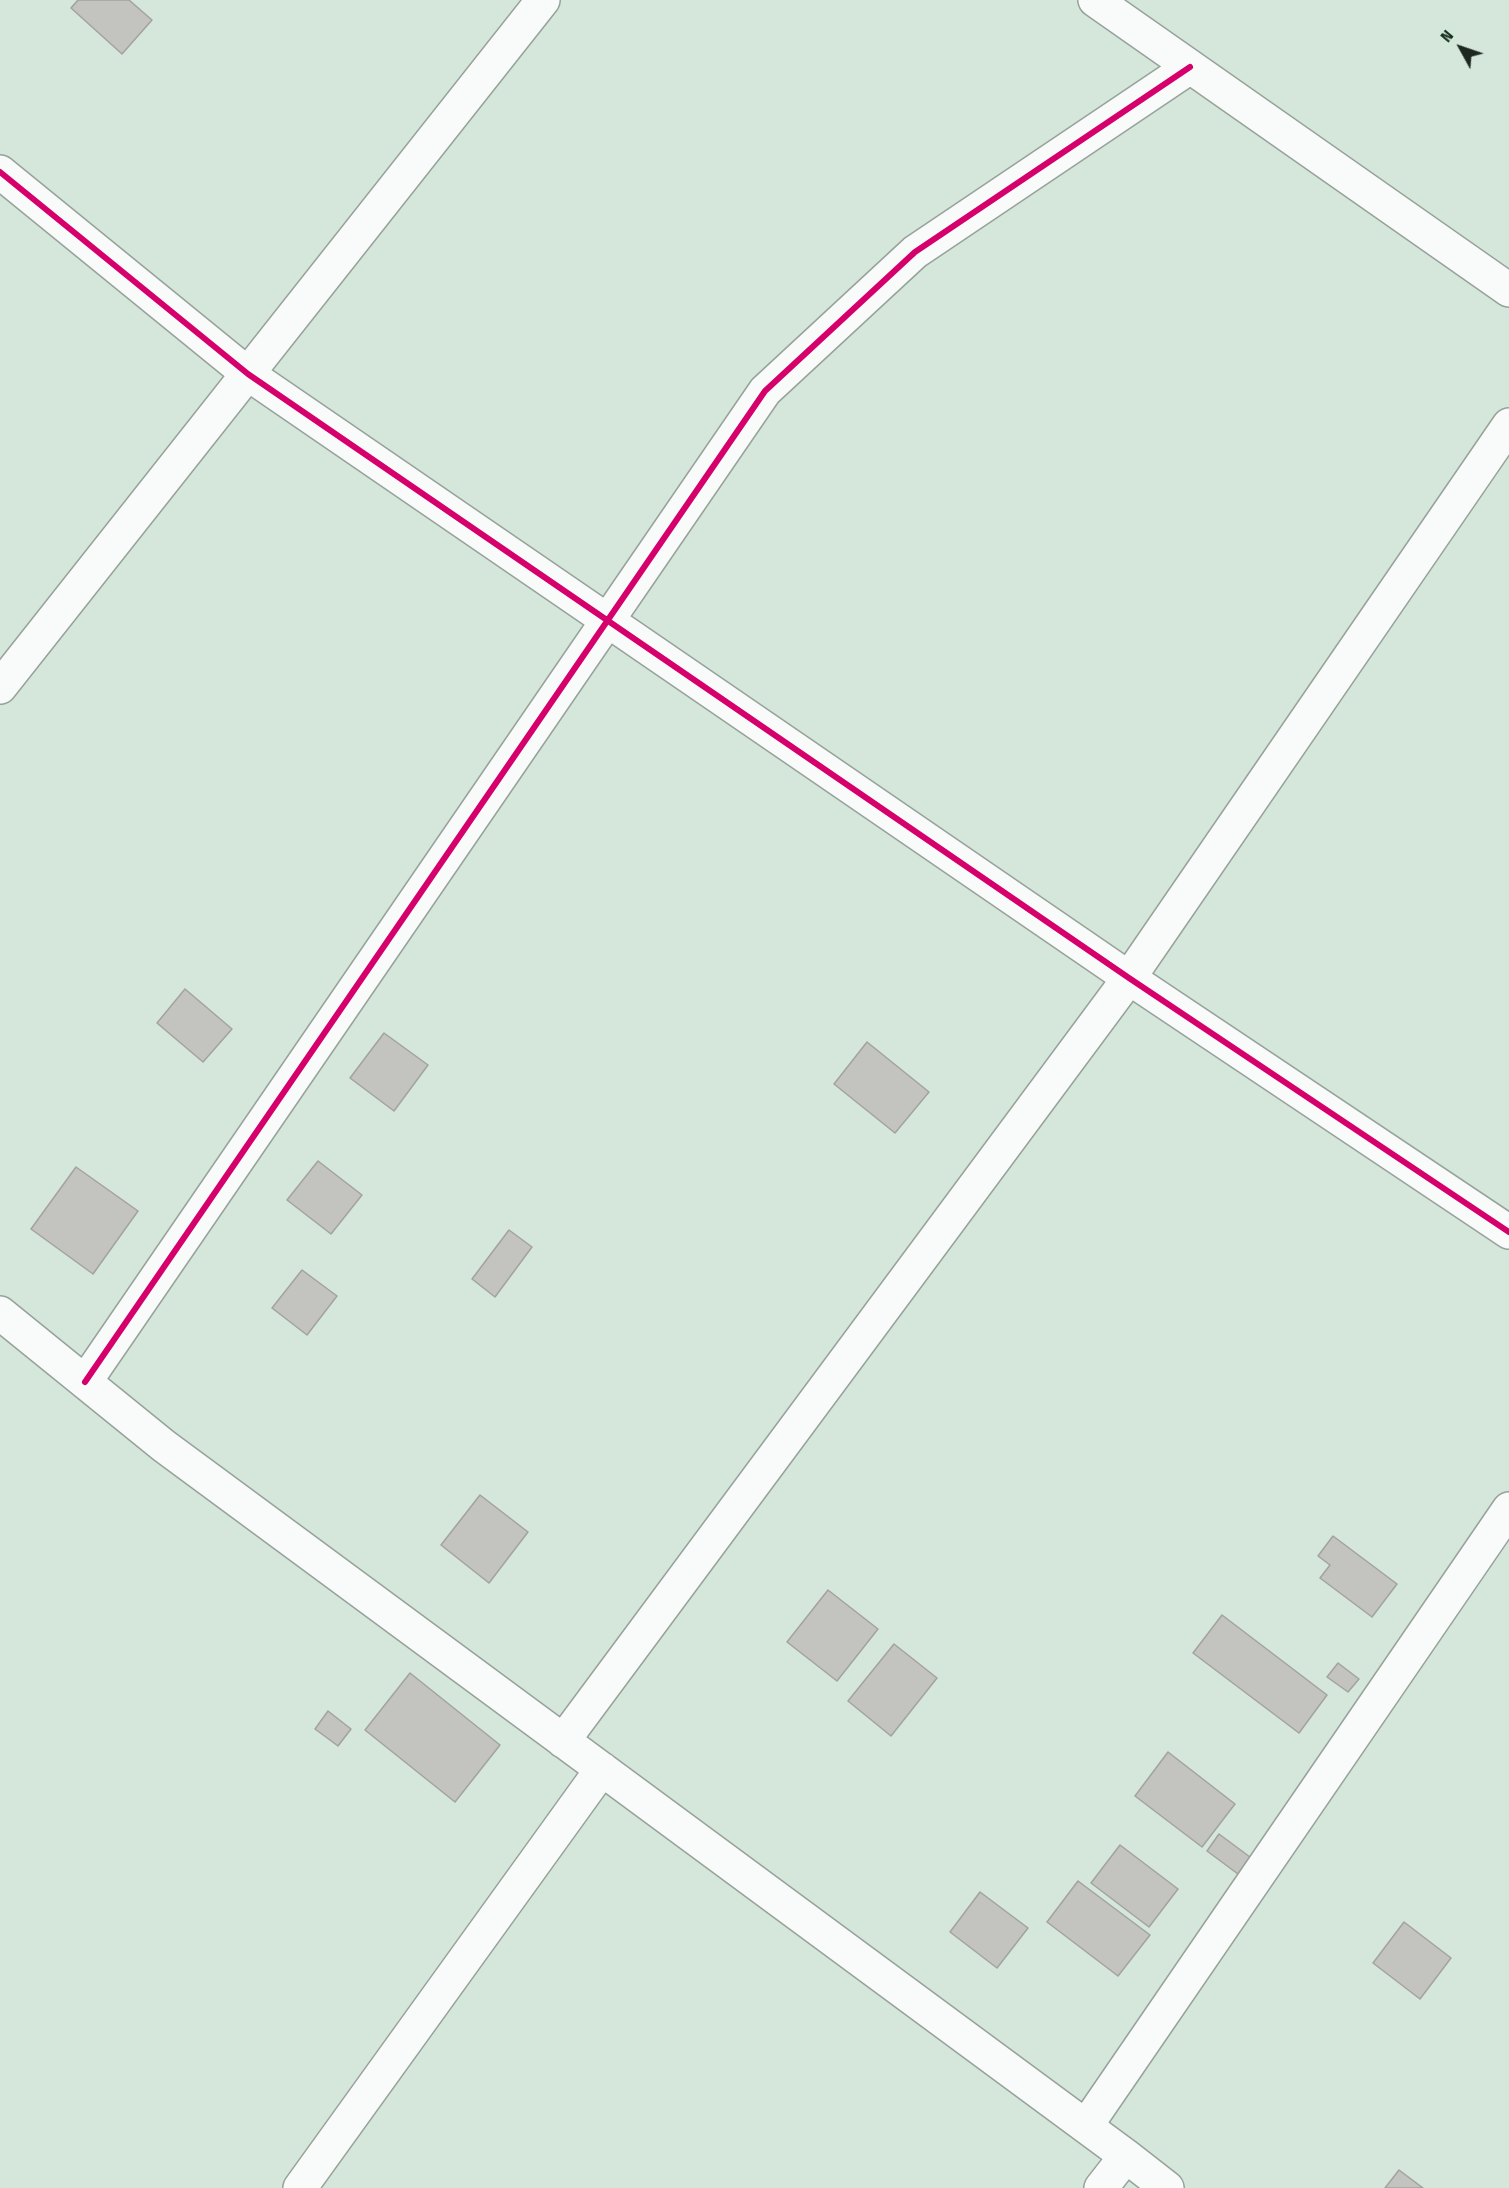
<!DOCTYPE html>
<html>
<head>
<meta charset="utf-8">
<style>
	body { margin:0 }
	#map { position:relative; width:1509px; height:2188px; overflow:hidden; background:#d5e6db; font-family:"Fira Sans Condensed",sans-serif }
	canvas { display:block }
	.north { position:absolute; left:1431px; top:18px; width:60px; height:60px; -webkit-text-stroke:4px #ceedd8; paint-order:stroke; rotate:310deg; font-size:16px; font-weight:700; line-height:24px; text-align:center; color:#1c2820 }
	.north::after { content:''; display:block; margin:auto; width:21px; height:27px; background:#1c2820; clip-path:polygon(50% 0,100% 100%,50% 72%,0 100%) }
</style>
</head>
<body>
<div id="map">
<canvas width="1509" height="2188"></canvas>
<div class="north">N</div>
</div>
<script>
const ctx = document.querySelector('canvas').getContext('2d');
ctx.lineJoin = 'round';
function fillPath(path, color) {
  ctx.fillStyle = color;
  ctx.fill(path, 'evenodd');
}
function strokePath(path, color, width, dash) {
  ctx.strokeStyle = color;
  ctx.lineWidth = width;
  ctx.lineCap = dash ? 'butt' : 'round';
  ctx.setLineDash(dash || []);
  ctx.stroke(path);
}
const building = new Path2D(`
	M 78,0 L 129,0 L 152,20 L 122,54 L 71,8 Z
	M 185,989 L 232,1029 L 203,1062 L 157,1023 Z
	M 384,1033 L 428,1065 L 394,1111 L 350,1078 Z
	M 867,1042 L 929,1092 L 895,1133 L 834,1084 Z
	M 318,1161 L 362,1195 L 331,1234 L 287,1200 Z
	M 76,1167 L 138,1211 L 93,1274 L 31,1229 Z
	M 509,1230 L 532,1247 L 495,1297 L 472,1279 Z
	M 302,1270 L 337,1296 L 307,1335 L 272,1308 Z
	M 480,1495 L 528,1532 L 489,1583 L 441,1545 Z
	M 1333,1536 L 1397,1584 L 1372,1617 L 1320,1578 L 1330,1565 L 1318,1556 Z
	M 828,1590 L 878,1629 L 837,1681 L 787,1642 Z
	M 1222,1615 L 1327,1695 L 1299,1733 L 1193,1653 Z
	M 894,1644 L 937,1678 L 891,1736 L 848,1701 Z
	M 1338,1663 L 1359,1679 L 1348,1692 L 1327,1677 Z
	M 410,1673 L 500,1745 L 455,1802 L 365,1730 Z
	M 328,1711 L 351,1729 L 338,1746 L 315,1729 Z
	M 1168,1752 L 1235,1804 L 1202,1847 L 1135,1796 Z
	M 1219,1834 L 1254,1860 L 1242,1877 L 1207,1851 Z
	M 1120,1845 L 1178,1889 L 1149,1927 L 1091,1883 Z
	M 1078,1881 L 1150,1935 L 1118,1976 L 1047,1922 Z
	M 980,1892 L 1028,1928 L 997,1968 L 950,1932 Z
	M 1404,1922 L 1451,1958 L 1420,1999 L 1373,1963 Z
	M 1399,2170 L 1423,2188 L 1385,2188 Z`);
fillPath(building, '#c3c4c0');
strokePath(building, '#a2a39e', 1.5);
const street = new Path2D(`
	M 1095,0 L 1509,290
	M 0,172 L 248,374 L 1129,978 L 1509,1232
	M 0,687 L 543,0
	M 0,1313 L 164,1446 L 1126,2156 L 1167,2188
	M 85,1382 L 765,391 L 915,252 L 1190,67
	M 563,1741 L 1129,978 L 1509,425
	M 1086,2126 L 1509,1509
	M 300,2188 L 602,1769
	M 1101,2188 L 1126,2156`);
strokePath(street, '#96a29a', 36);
strokePath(street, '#f9fbfa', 33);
strokePath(new Path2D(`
	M 0,172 L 248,374 L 1129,978 L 1509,1232
	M 85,1382 L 765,391 L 915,252 L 1190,67`), '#d6006c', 6);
</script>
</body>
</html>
